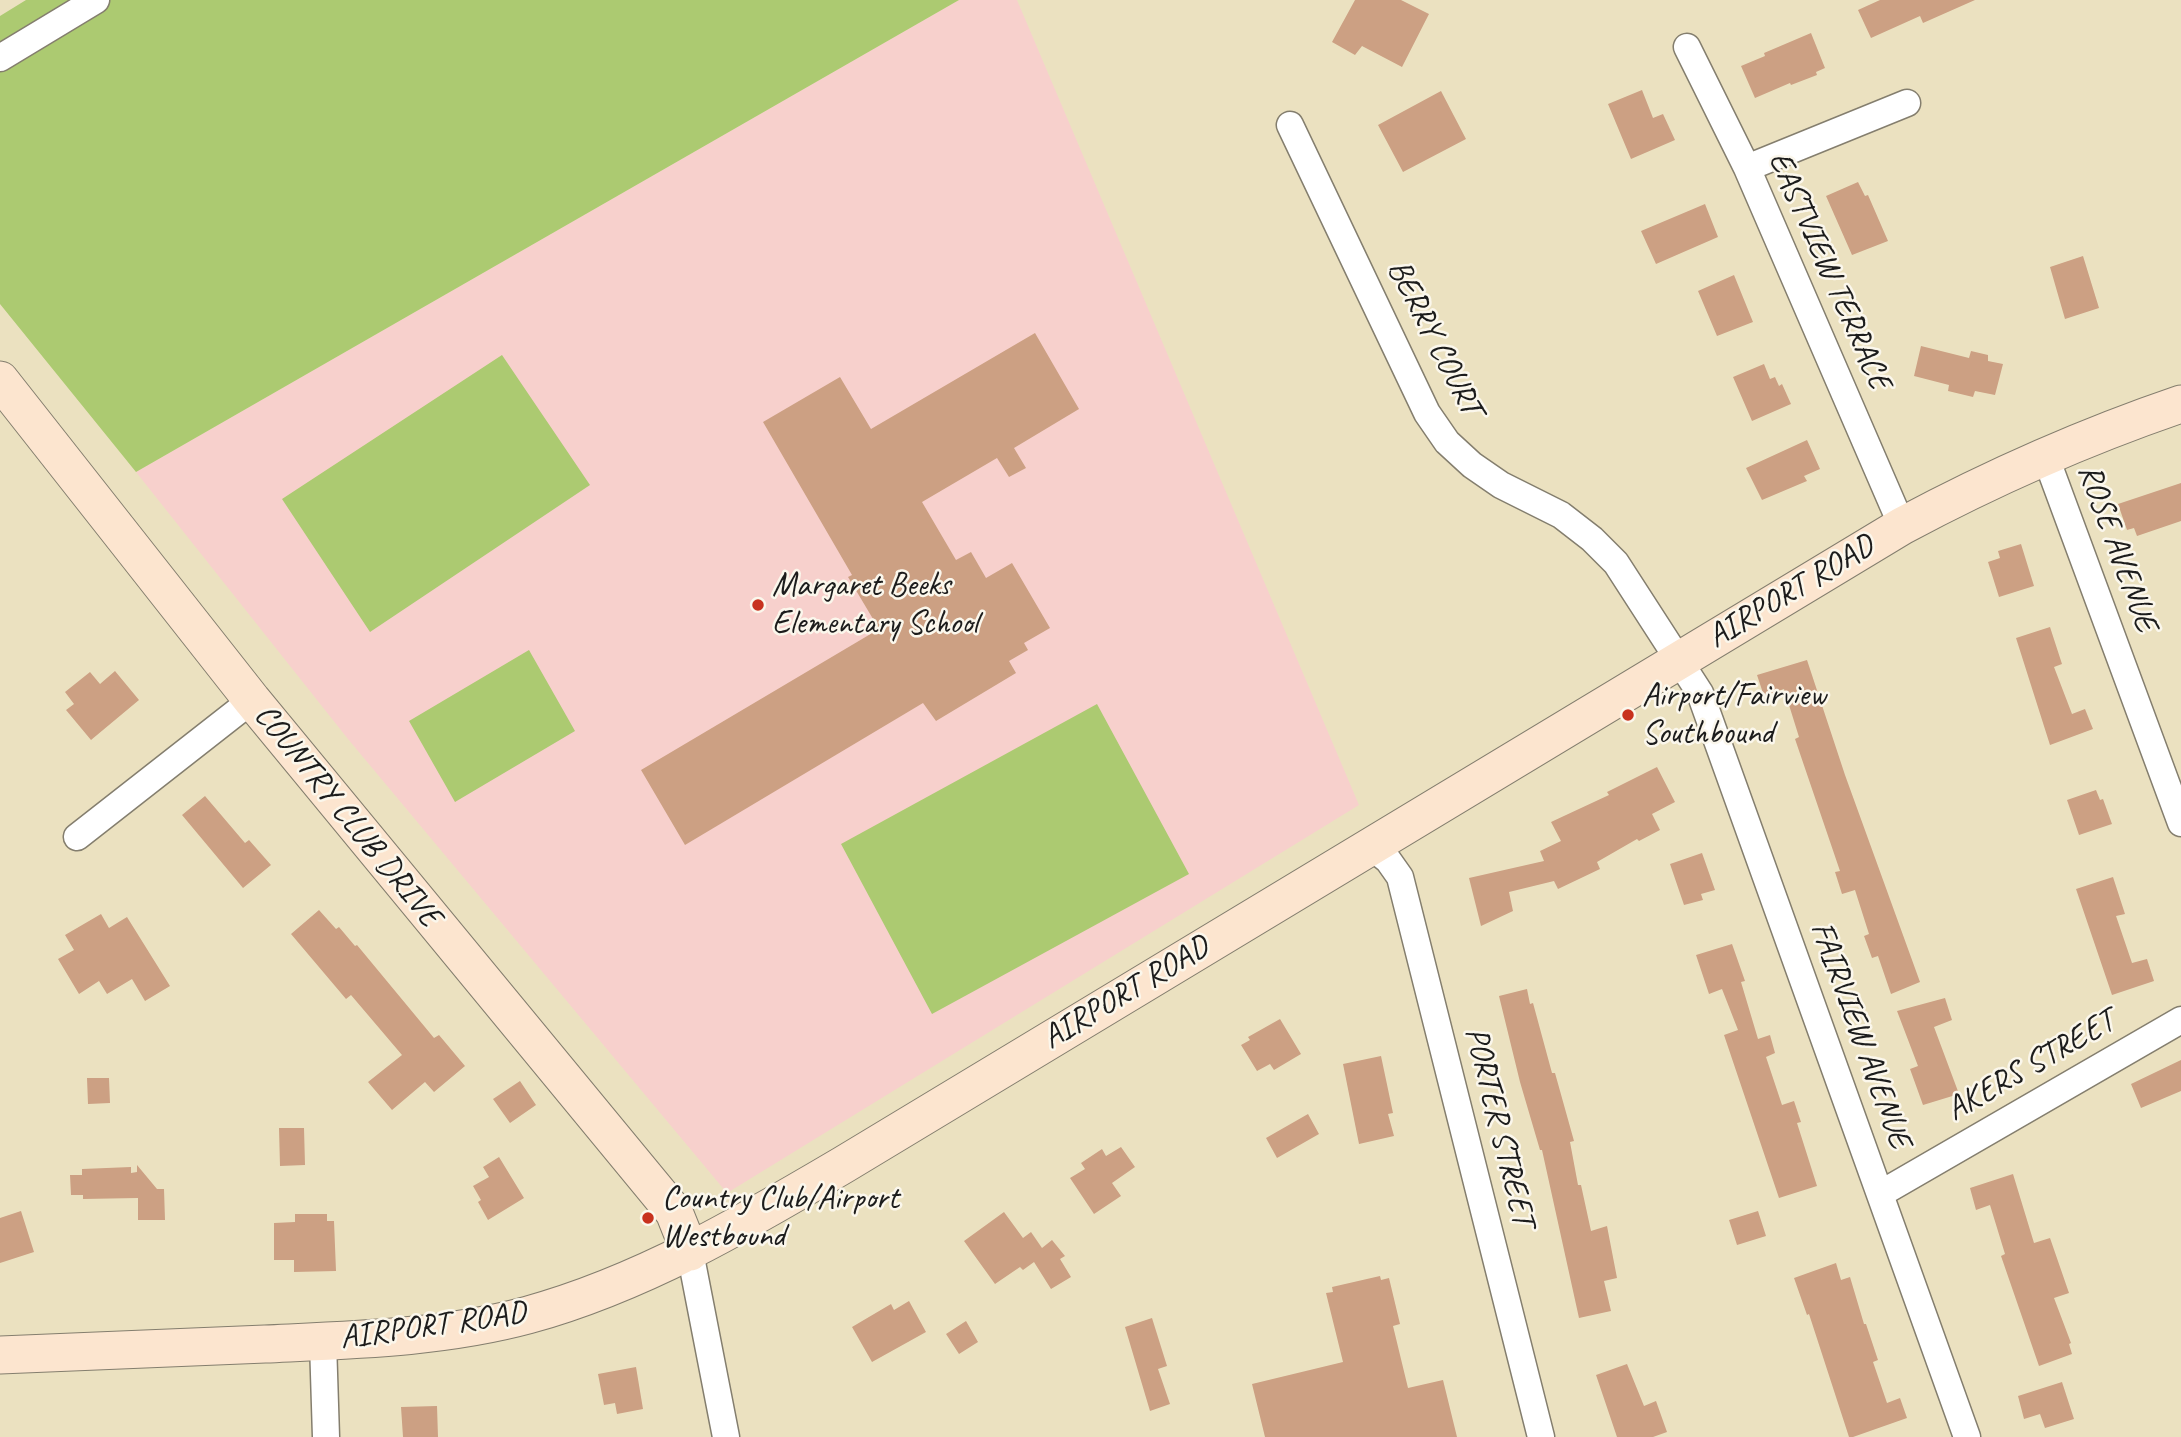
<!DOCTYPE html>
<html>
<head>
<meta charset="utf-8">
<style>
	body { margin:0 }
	canvas { display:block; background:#ebe1c0 }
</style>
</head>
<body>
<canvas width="2181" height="1437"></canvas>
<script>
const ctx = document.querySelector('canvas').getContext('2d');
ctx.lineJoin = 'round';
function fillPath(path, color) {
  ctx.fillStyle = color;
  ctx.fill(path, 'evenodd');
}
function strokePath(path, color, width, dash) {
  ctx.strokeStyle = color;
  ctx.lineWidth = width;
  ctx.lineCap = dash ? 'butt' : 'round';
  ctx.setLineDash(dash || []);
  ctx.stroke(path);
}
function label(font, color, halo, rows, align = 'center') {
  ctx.font = font + ' Caveat,sans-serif';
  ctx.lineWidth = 5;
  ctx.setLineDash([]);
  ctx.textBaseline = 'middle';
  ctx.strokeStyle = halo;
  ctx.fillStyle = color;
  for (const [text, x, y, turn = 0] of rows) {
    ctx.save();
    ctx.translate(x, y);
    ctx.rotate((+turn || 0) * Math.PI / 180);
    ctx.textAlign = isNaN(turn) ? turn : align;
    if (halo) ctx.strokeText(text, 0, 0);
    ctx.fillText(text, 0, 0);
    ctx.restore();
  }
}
fillPath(new Path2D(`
	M 959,0 L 1017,0 L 1359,805 L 727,1193 L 348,739 L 136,472 Z`), '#f7d0cc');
fillPath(new Path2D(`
	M 26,0 L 959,0 L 136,472 L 0,304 L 0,16 Z
	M 502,355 L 590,485 L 370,632 L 282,499 Z
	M 529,650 L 575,731 L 455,802 L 409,721 Z
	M 1097,704 L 1189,874 L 932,1014 L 841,844 Z`), '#acca71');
fillPath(new Path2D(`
	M 1355,0 L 1401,0 L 1429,14 L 1402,67 L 1362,46 L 1355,55 L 1332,42 Z
	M 1880,0 L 1975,0 L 1923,23 L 1920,16 L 1871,38 L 1858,10 Z
	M 1811,33 L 1825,68 L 1816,72 L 1817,75 L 1791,85 L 1790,83 L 1755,98 L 1741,66 L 1765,56 L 1764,53 Z
	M 1642,90 L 1653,118 L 1663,114 L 1675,140 L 1631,159 L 1608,104 Z
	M 1441,91 L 1466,139 L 1403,172 L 1378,125 Z
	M 1858,182 L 1865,196 L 1868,195 L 1888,241 L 1852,255 L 1826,196 Z
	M 1705,204 L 1718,237 L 1656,264 L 1641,231 Z
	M 2083,256 L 2099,308 L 2065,319 L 2050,267 Z
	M 1734,275 L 1753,322 L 1717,336 L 1698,291 Z
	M 1035,333 L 1079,409 L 1014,448 L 1026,468 L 1009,477 L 997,458 L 922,502 L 956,560 L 971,552 L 986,578 L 1012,563 L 1050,628 L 1024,643 L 1028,650 L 1009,661 L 1016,673 L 936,721 L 923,703 L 685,845 L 641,770 L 879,629 L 848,577 L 852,575 L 763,422 L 840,377 L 871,429 Z
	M 1921,346 L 1969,358 L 1971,351 L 1988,355 L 1988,361 L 2003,364 L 1995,395 L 1975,391 L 1973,397 L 1948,391 L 1949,385 L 1914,376 Z
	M 1764,364 L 1770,379 L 1775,377 L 1779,386 L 1782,384 L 1791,404 L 1752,421 L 1733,377 Z
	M 1807,440 L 1820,469 L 1804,476 L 1807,481 L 1762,500 L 1746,468 Z
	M 2181,483 L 2181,521 L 2137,536 L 2134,528 L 2127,530 L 2118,504 Z
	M 2021,544 L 2034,586 L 1999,597 L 1988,562 L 2000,558 L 1998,551 Z
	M 2050,627 L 2062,664 L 2054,667 L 2072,714 L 2085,709 L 2093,729 L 2050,745 L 2016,638 Z
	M 1807,660 L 1845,775 L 1920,982 L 1891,994 L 1878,956 L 1872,958 L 1864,936 L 1869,934 L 1855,890 L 1842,894 L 1835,872 L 1840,871 L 1795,739 L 1799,737 L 1784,689 L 1764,696 L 1757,675 Z
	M 115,671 L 139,700 L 91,740 L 66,710 L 74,704 L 65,692 L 90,672 L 100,684 Z
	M 1657,767 L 1675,802 L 1652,814 L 1660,830 L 1639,841 L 1637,839 L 1597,862 L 1600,869 L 1558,889 L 1554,881 L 1509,892 L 1513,911 L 1481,926 L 1469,878 L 1544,861 L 1540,851 L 1561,841 L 1551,822 L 1609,795 L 1607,792 Z
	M 2096,790 L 2100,800 L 2103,799 L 2112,824 L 2079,835 L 2067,800 Z
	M 205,796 L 245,843 L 249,840 L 271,865 L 243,888 L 182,815 Z
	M 1702,853 L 1715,890 L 1701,894 L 1703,900 L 1684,905 L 1670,864 Z
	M 2113,877 L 2125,914 L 2116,916 L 2132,963 L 2147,959 L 2154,981 L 2112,995 L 2076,889 Z
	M 319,910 L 336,929 L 339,927 L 355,946 L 357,945 L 434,1038 L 439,1035 L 465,1066 L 434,1092 L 425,1082 L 392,1110 L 368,1082 L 402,1055 L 351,995 L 346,999 L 291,934 Z
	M 101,914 L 109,928 L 127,917 L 170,986 L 145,1001 L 132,979 L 107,994 L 99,981 L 79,994 L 58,959 L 74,950 L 65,935 Z
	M 1732,944 L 1745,981 L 1741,982 L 1758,1039 L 1770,1035 L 1775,1053 L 1766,1057 L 1782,1105 L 1794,1101 L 1801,1122 L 1797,1123 L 1817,1186 L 1779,1198 L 1724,1035 L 1738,1030 L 1722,989 L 1709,994 L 1696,955 Z
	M 1527,989 L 1530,1004 L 1533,1003 L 1552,1073 L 1555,1073 L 1574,1141 L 1570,1142 L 1578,1185 L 1581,1185 L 1591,1231 L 1607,1226 L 1617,1278 L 1604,1281 L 1611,1311 L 1579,1318 L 1542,1150 L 1540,1150 L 1520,1082 L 1499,996 Z
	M 1945,998 L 1952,1020 L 1934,1027 L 1959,1094 L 1923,1105 L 1910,1069 L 1918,1066 L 1897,1011 Z
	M 1280,1019 L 1301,1054 L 1274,1070 L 1270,1064 L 1257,1071 L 1241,1045 L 1250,1040 L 1248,1037 Z
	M 1381,1056 L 1393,1113 L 1388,1114 L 1394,1136 L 1359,1144 L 1343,1064 Z
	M 2181,1060 L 2181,1091 L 2141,1108 L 2131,1084 Z
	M 87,1078 L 109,1078 L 110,1103 L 88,1104 Z
	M 520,1081 L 536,1105 L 510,1123 L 493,1099 Z
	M 1308,1114 L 1319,1134 L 1277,1158 L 1266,1138 Z
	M 279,1128 L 304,1128 L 305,1165 L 280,1166 Z
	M 1121,1147 L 1135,1167 L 1112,1183 L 1121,1196 L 1094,1214 L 1070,1178 L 1085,1169 L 1081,1163 L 1102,1149 L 1106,1156 Z
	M 499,1157 L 524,1198 L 488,1220 L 478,1202 L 481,1200 L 473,1186 L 489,1177 L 483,1167 Z
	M 137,1165 L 157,1189 L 164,1189 L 165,1220 L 138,1220 L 138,1198 L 83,1199 L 83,1195 L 71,1195 L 70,1175 L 82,1175 L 82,1169 L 131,1167 L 131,1173 L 137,1172 Z
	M 2013,1174 L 2034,1243 L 2050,1238 L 2069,1293 L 2054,1298 L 2071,1343 L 2069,1344 L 2072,1354 L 2039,1366 L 2001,1256 L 2005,1254 L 1990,1205 L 1976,1210 L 1970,1188 Z
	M 21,1211 L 34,1252 L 0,1263 L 0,1218 Z
	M 1758,1211 L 1766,1236 L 1737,1245 L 1729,1220 Z
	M 1004,1212 L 1023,1238 L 1031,1232 L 1042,1248 L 1052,1240 L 1065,1256 L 1060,1259 L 1071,1277 L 1051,1289 L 1034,1262 L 1023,1270 L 1020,1267 L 995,1284 L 964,1241 Z
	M 295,1214 L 327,1214 L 327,1221 L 334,1221 L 336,1271 L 294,1272 L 294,1260 L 274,1260 L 274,1223 L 295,1222 Z
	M 1836,1263 L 1841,1280 L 1850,1277 L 1864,1324 L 1866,1324 L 1878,1360 L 1873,1362 L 1887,1403 L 1900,1398 L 1907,1418 L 1853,1437 L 1849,1437 L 1809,1314 L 1807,1315 L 1794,1278 Z
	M 1380,1276 L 1381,1280 L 1389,1278 L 1400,1324 L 1393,1326 L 1408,1388 L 1443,1380 L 1457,1437 L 1265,1437 L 1252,1384 L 1343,1362 L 1326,1293 L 1333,1292 L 1332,1287 Z
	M 909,1301 L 926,1332 L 872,1362 L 852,1327 L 891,1304 L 894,1310 Z
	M 1152,1318 L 1167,1366 L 1158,1369 L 1170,1404 L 1150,1411 L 1125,1327 Z
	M 966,1321 L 978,1342 L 959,1354 L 946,1334 Z
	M 1627,1364 L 1644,1406 L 1656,1401 L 1667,1432 L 1653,1437 L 1617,1437 L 1596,1375 Z
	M 636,1367 L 643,1409 L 617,1414 L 615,1403 L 604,1405 L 598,1374 Z
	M 2062,1382 L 2074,1419 L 2045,1428 L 2040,1414 L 2024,1419 L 2018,1396 Z
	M 437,1406 L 438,1437 L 403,1437 L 401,1407 Z`), '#cca083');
const street = new Path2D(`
	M 1687,47 L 1747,168 L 1902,526
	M 0,58 L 96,0
	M 1290,125 L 1427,413 L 1447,442 L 1472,465 L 1501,485 L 1561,515 L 1592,539 L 1616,563 L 1700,693 L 1967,1437
	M 1747,168 L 1907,103
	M 2045,455 L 2181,823
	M 77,837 L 252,700
	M 1369,845 L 1388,860 L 1400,877 L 1541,1437
	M 1880,1194 L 2181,1020
	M 690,1252 L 726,1437
	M 323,1342 L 326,1437`);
const secondary = new Path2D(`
	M 0,380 L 252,700 L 674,1212 L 690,1252
	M 0,1355 C 88,1351 177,1348 265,1344 C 352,1340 443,1338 528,1315 C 641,1284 743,1224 843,1165 L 1902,526 C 1992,478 2084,437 2181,404`);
strokePath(street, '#847e6e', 29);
strokePath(secondary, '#847e6e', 39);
strokePath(street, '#fff', 26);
strokePath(secondary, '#fce5cf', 37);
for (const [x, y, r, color] of [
	[758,605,7,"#c8321e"],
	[1628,715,7,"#c8321e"],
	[648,1218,7,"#c8321e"]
]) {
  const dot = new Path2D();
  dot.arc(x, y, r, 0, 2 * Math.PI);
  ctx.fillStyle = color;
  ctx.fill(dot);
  strokePath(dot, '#fbf7ec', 2.5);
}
label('33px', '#1c1c1c', '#fbf7ec', [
	["EASTVIEW TERRACE",1829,271,66],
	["BERRY COURT",1434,338,63],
	["ROSE AVENUE",2117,548,70],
	["AIRPORT ROAD",1791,592,-31],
	["COUNTRY CLUB DRIVE",347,816,51],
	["AIRPORT ROAD",1126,993,-31],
	["FAIRVIEW AVENUE",1860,1035,70],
	["AKERS STREET",2031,1066,-30],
	["PORTER STREET",1499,1127,76],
	["AIRPORT ROAD",433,1326,-8]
]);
label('33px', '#1c1c1c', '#fbf7ec', [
	["Margaret Beeks",772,586],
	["Elementary School",772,624],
	["Airport/Fairview",1642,696],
	["Southbound",1642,734],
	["Country Club/Airport",662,1199],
	["Westbound",662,1237]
], 'left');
</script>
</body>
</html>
